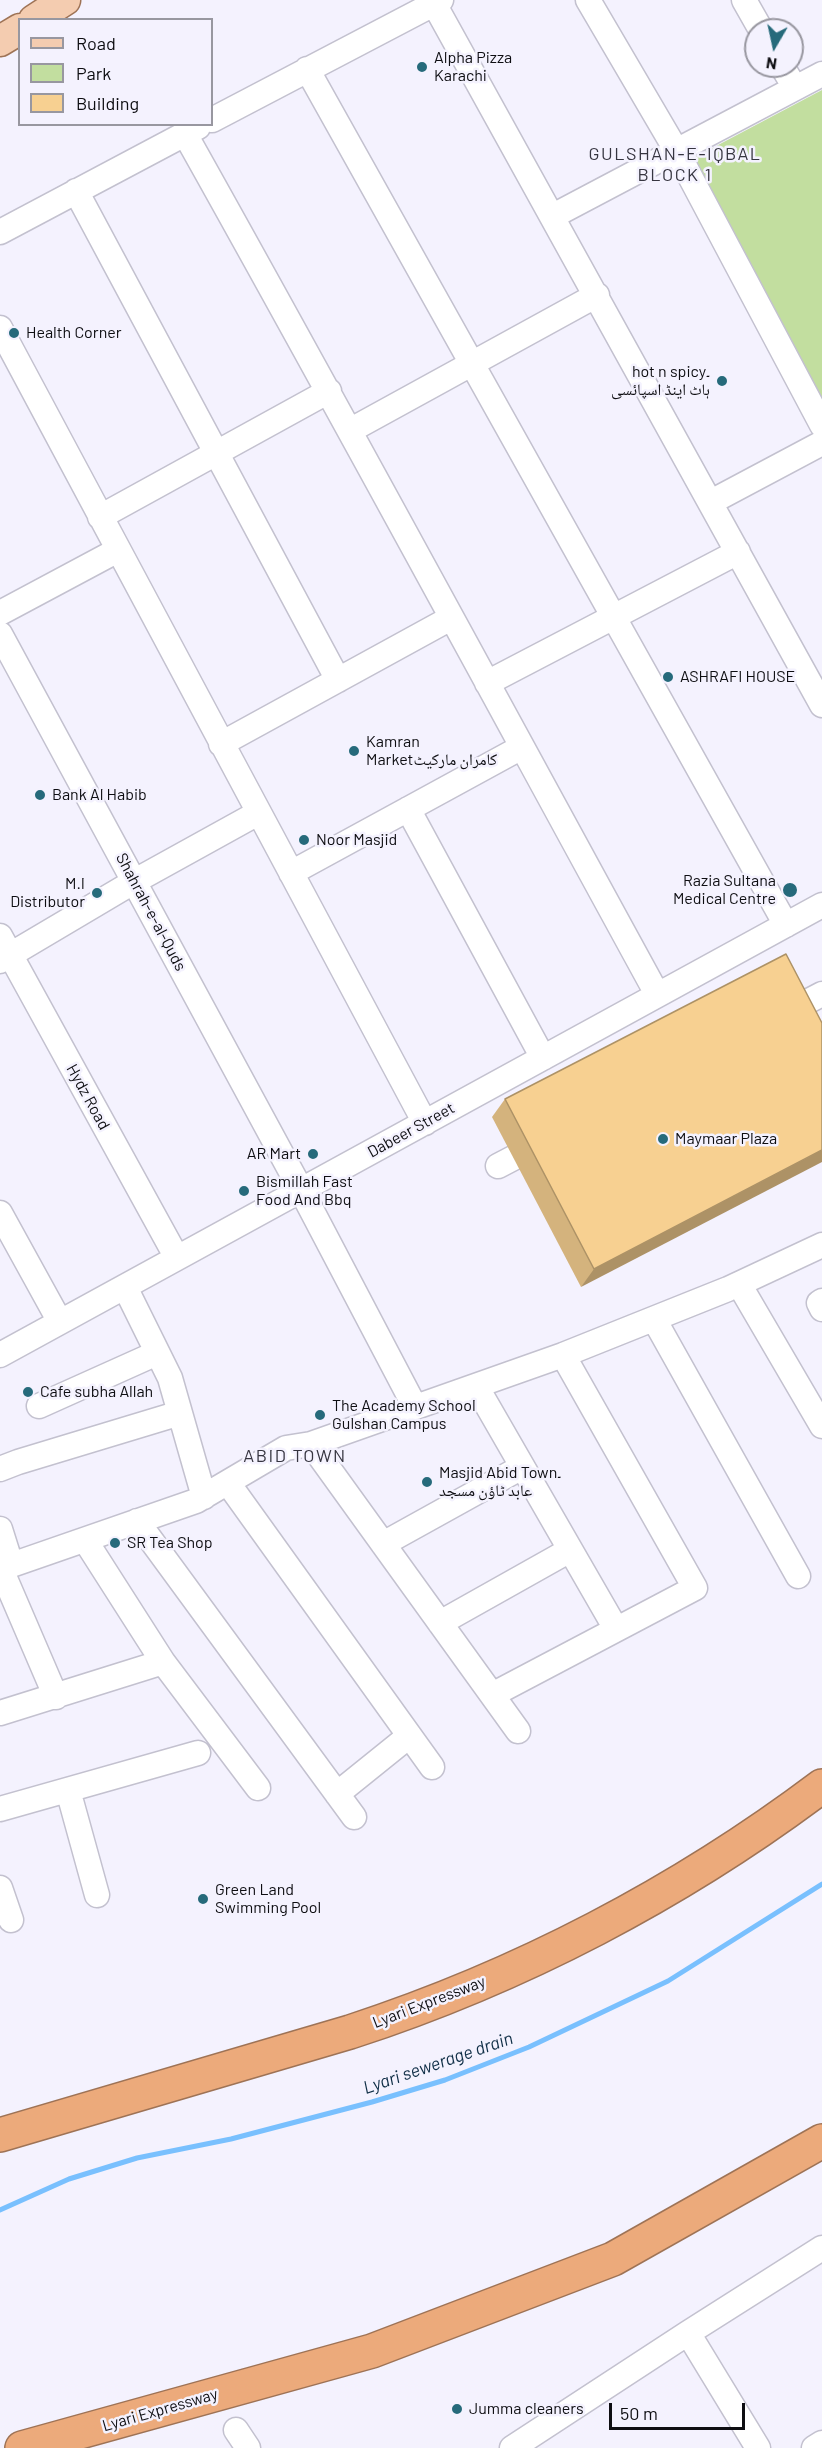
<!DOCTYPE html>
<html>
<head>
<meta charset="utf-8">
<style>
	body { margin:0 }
	#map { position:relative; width:822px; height:2448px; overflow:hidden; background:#f4f2fe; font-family:Barlow,sans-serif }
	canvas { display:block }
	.legend { position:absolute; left:18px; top:18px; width:195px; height:108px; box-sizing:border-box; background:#f4f2fe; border:2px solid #9897a0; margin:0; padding:8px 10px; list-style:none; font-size:18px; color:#0e0e12 }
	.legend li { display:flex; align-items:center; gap:12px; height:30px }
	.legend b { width:30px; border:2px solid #9897a0 }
	.north { position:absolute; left:744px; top:18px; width:60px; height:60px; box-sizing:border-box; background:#f4f2fe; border:2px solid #9897a0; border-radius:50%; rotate:189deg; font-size:16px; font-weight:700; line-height:24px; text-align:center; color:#0e0e12 }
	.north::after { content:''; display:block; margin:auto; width:21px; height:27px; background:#266a7b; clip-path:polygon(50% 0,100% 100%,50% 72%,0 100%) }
	.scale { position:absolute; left:609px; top:2403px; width:136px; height:27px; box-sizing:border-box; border:3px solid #0e0e12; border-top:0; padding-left:8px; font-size:18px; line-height:21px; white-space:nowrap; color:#0e0e12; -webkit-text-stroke:4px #f4f2fe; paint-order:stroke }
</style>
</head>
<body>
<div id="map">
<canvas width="822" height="2448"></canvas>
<ul class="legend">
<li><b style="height:8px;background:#f4ccb0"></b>Road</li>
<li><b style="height:16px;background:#c2de9f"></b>Park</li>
<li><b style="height:16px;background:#f7d091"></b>Building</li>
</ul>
<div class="north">N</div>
<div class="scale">50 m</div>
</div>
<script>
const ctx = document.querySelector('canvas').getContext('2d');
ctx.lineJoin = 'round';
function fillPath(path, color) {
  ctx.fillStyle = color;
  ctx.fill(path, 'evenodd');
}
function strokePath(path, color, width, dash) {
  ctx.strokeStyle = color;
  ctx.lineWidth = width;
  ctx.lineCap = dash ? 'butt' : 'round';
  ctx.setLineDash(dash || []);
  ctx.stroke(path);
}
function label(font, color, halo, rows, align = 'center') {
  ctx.font = font + ' Barlow,"Noto Naskh Arabic",sans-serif';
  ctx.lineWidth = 5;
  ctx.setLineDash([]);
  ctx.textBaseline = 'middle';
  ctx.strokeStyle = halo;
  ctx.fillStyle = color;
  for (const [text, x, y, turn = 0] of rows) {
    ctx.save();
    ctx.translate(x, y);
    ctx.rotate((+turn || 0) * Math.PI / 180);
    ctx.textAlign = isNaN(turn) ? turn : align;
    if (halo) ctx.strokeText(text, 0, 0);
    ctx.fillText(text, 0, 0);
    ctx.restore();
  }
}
fillPath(new Path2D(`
	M 822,90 L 822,401 L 686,162 Z`), '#c2de9f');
strokePath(new Path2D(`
	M 0,2210 L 69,2179 L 137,2158 L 231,2139 L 372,2102 L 445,2080 L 529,2047 L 668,1981 L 822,1884`), '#79c0fe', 5);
const minor = new Path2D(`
	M 432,0 L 822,705
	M 588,0 L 676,150 L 822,425
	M 744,0 L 761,30
	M 782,66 L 795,88
	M 307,69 L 786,925
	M 212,120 L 441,0
	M 185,134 C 345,419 500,707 657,994
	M 76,191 L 338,680
	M 553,216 L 822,74
	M 0,232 L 198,127
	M 0,328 L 425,1123
	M 351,430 L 597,295
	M 711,502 L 822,443
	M 100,517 L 329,391
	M 0,613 L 118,550
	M 0,634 L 301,1190 L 415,1407
	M 487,683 L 738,552
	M 221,744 L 451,618
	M 408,809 L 543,1058
	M 291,873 L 522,747
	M 0,936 L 177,1258
	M 0,961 L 135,881 L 258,813
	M 782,1015 L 822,994
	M 498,1166 L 542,1143
	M 0,1213 L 60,1322
	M 739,1284 L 822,1426
	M 125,1287 L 170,1378 L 204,1497
	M 822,1301 L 819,1303 L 822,1309
	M 654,1319 L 798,1576
	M 0,1355 L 822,905
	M 476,1386 L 616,1629
	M 39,1406 L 157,1353
	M 311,1444 L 563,1355 L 728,1289 L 822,1245
	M 0,1469 L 18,1462 L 180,1413
	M 228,1483 L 432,1767
	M 137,1521 L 354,1817
	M 0,1529 L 11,1564
	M 85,1540 L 163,1662 L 258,1788
	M 383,1544 L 522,1467
	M 0,1569 L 196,1501 L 286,1448 L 311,1444 L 518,1731
	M 1,1569 L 56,1697
	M 440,1623 L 570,1550
	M 492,1695 L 695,1588 L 563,1355
	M 0,1713 L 163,1662
	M 68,1790 L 97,1895
	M 337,1794 L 409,1736
	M 0,1809 L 198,1753
	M 0,1888 L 11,1920
	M 688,2333 L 758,2448
	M 236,2430 L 248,2448
	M 512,2448 L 688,2333 L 822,2248
	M 814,2448 L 822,2443`);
const major = new Path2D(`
	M 34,20 L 65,0
	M 0,41 L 20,29`);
const highway = new Path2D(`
	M 0,2135 L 350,2032 C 519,1977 680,1893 822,1786
	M 22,2448 L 372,2351 L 613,2259 L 822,2141`);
strokePath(minor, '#c3c1cf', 27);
strokePath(major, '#9e7356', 33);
strokePath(highway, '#9e7356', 36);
strokePath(minor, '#fff', 24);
strokePath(major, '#f4ccb0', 30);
strokePath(highway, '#ecaa7b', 33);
fillPath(new Path2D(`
	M 822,1023 L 581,1287 L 492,1117 L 505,1099 Z`), '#d4b37d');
fillPath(new Path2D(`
	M 822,1150 L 822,1162 L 581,1287 L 594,1269 Z`), '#ad9266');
const building = new Path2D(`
	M 786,954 L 822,1023 L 822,1150 L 594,1269 L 505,1099 Z`);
fillPath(building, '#f7d091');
strokePath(building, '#ad9266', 1.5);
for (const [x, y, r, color] of [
	[422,67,6,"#266a7b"],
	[14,333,6,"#266a7b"],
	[722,381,6,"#266a7b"],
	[668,677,6,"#266a7b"],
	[354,751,6,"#266a7b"],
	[40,795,6,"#266a7b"],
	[304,840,6,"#266a7b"],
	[790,890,8,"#266a7b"],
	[97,893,6,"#266a7b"],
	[663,1139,6,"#266a7b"],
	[313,1154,6,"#266a7b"],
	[244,1191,6,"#266a7b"],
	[28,1392,6,"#266a7b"],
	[320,1415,6,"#266a7b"],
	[427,1482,6,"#266a7b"],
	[115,1543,6,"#266a7b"],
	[203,1899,6,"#266a7b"],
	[457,2409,6,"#266a7b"]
]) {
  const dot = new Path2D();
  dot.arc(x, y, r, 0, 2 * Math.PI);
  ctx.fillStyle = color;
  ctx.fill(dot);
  strokePath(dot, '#f4f2fe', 2);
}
label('16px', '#0e0e12', '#f4f2fe', [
	["Alpha Pizza",434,58],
	["Karachi",434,76],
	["Health Corner",26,333],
	["hot n spicy۔",710,372,"right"],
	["ہاٹ اینڈ اسپائسی",710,390,"right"],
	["ASHRAFI HOUSE",680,677],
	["Kamran",366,742],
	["Marketکامران مارکیٹ",366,760],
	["Bank Al Habib",52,795],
	["Noor Masjid",316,840],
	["Razia Sultana",776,881,"right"],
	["Medical Centre",776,899,"right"],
	["M.I",85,884,"right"],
	["Distributor",85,902,"right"],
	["Maymaar Plaza",675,1139],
	["AR Mart",301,1154,"right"],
	["Bismillah Fast",256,1182],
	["Food And Bbq",256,1200],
	["Cafe subha Allah",40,1392],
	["The Academy School",332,1406],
	["Gulshan Campus",332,1424],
	["Masjid Abid Town۔",439,1473],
	["عابد ٹاؤن مسجد",439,1491],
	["SR Tea Shop",127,1543],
	["Green Land",215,1890],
	["Swimming Pool",215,1908],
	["Jumma cleaners",469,2409]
], 'left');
label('16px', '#0e0e12', '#f4f2fe', [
	["Shahrah-e-al-Quds",151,912,62],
	["Hydz Road",88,1097,61],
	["Dabeer Street",411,1130,-29],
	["Lyari Expressway",429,2002,-21],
	["Lyari Expressway",160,2410,-16]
]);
ctx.letterSpacing = '1.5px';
label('18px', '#363540', '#f4f2fe', [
	["GULSHAN-E-IQBAL",675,154],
	["BLOCK 1",675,175],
	["ABID TOWN",295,1456]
]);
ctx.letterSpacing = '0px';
label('italic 18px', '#0f2e46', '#f4f2fe', [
	["Lyari sewerage drain",438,2063,-19]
]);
</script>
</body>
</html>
